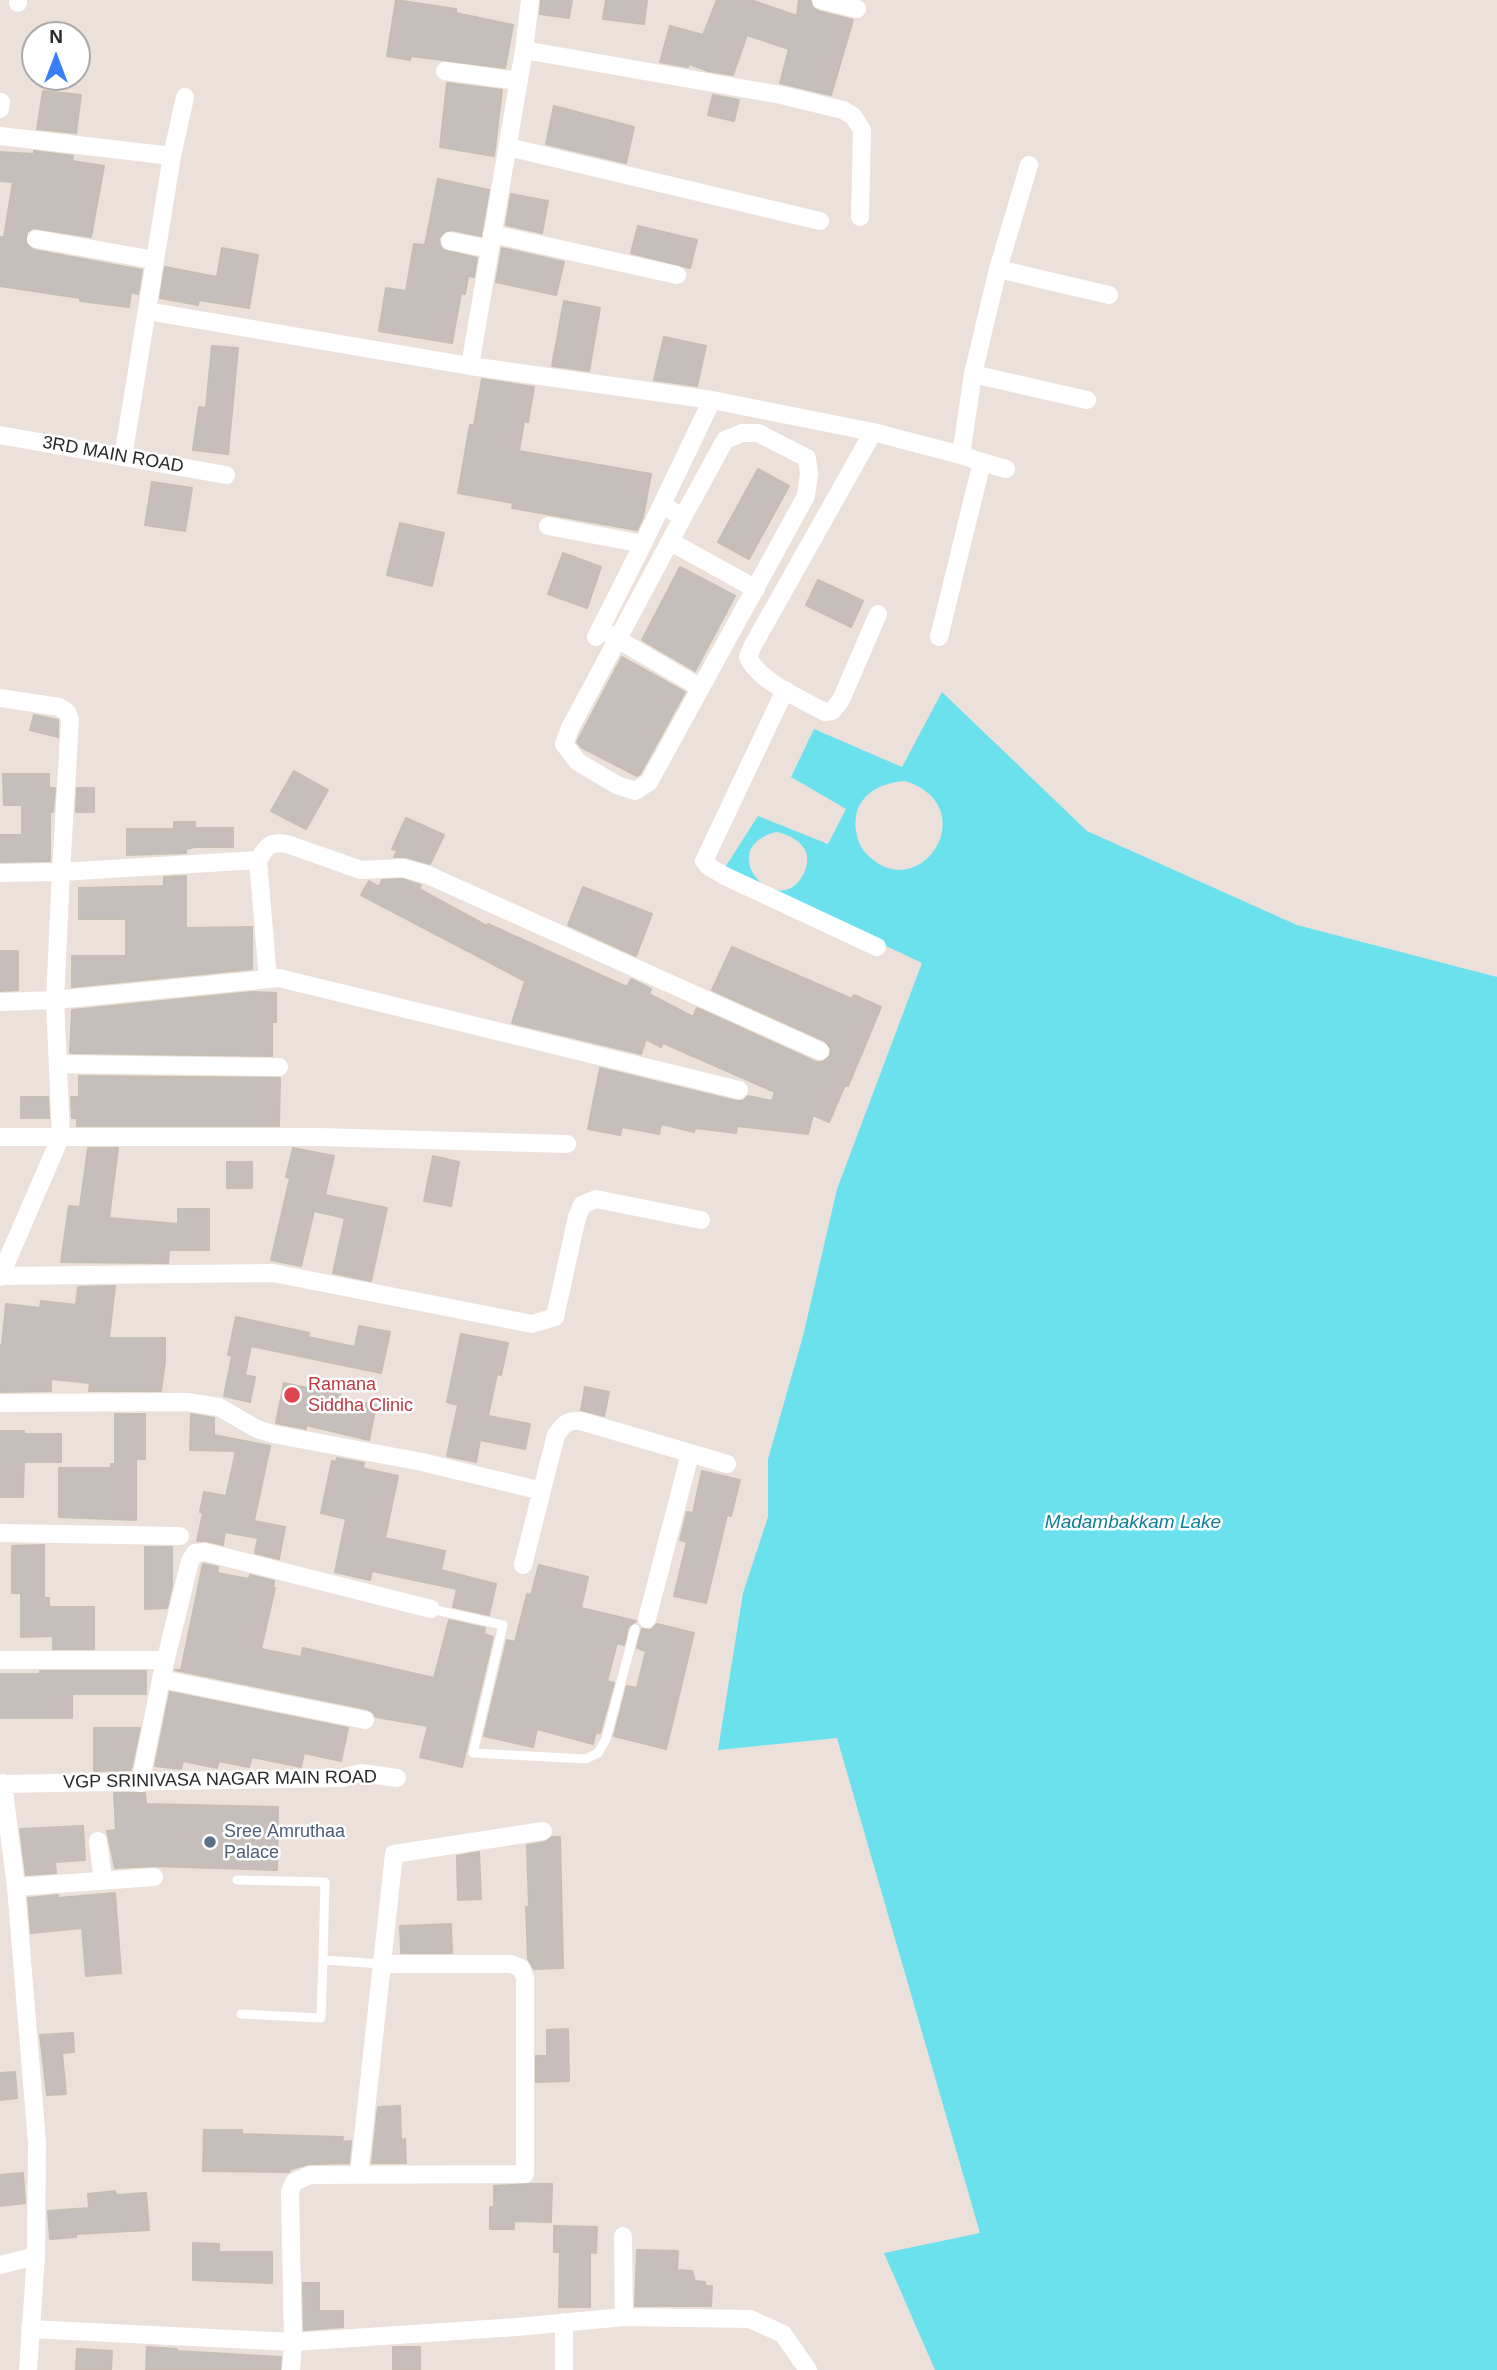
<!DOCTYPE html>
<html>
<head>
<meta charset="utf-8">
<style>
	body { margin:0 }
	#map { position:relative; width:1497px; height:2370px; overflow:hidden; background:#ebe1da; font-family:Helvetica,sans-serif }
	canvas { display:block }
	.north { position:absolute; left:21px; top:21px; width:70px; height:70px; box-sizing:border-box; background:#fff; border:2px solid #a9a9a9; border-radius:50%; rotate:0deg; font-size:19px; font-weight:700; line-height:28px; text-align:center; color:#292929 }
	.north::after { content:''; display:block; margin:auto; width:24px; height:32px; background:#397df9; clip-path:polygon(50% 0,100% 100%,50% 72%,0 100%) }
</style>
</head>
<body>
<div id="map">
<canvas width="1497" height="2370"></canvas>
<div class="north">N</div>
</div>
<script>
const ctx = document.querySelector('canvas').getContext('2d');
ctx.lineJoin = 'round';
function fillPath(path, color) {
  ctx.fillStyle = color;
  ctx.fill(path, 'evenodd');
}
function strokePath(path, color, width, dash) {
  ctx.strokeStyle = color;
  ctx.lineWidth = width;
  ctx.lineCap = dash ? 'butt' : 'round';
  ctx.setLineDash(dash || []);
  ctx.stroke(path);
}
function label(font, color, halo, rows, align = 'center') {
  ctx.font = font + ' Helvetica,sans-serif';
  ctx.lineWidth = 5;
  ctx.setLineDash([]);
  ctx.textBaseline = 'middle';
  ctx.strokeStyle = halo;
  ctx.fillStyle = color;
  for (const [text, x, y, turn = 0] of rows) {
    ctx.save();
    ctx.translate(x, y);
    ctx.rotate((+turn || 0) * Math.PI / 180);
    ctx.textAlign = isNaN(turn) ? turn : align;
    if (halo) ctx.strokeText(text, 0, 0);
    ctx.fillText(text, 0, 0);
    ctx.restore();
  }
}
fillPath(new Path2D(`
	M 942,692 L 1087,831 L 1297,925 L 1497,977 L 1497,2370 L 935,2370 L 884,2253 L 980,2233 L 837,1738 L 718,1750 L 743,1593 L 768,1517 L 768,1459 L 803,1336 L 837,1189 L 922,963 L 724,869 L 758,816 L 828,844 L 846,809 L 791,777 L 814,729 L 902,767 ZM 905,781 C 981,805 927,897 876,862 C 867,856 859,847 857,836 C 849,802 873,783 905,781 ZM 776,832 C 797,836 815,850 804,873 C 780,924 711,849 776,832 Z`), '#6ce1ee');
const building = new Path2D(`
	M 396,0 L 456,9 L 456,13 L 513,25 L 505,68 L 411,56 L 410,60 L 387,56 Z
	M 541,0 L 572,0 L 569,18 L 540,14 Z
	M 606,0 L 647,0 L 644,24 L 603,19 Z
	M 717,0 L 751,0 L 797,16 L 799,0 L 810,0 L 813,8 L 818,11 L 853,20 L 831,95 L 780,83 L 789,49 L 747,35 L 733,75 L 708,71 L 689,64 L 688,67 L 660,62 L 670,26 L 703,35 Z
	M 447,83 L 502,90 L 494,156 L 440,147 Z
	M 43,91 L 81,95 L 76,133 L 37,129 Z
	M 713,95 L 739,100 L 734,121 L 708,115 Z
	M 554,106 L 634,127 L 626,163 L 546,144 Z
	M 34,151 L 73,156 L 72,161 L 104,166 L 91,237 L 33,228 L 27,232 L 26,243 L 34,250 L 142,270 L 138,294 L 131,292 L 129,307 L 80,301 L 80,298 L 0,286 L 0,237 L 4,237 L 13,182 L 0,181 L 0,152 L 34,154 Z
	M 438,179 L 489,190 L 481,236 L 452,230 L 446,231 L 439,238 L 440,245 L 443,250 L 477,258 L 474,277 L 468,276 L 465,294 L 461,293 L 452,343 L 379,331 L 386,288 L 406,291 L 414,244 L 425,245 Z
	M 511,194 L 548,201 L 542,233 L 506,225 Z
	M 638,226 L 697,240 L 690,268 L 631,253 Z
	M 222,248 L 258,255 L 249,308 L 199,300 L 198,305 L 160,298 L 165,267 L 217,277 Z
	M 502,248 L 564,262 L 556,295 L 496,282 Z
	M 564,301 L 600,308 L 589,371 L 552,366 Z
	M 664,337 L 706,346 L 697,386 L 654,380 Z
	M 212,346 L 238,348 L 228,454 L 193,450 L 199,407 L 206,408 Z
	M 482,379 L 534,387 L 528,422 L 524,421 L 519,451 L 651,474 L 643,517 L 637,530 L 512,508 L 513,503 L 458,493 L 470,425 L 474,425 Z
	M 758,469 L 789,486 L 749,559 L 718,542 Z
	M 152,482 L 192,488 L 185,531 L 145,525 Z
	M 400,523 L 444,533 L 432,586 L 387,575 Z
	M 563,553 L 601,567 L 587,608 L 548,594 Z
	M 680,567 L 735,596 L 695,671 L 642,640 Z
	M 818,580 L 863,601 L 851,627 L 806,605 Z
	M 622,657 L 685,692 L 640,774 L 637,776 L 581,747 L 577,742 Z
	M 34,715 L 58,720 L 58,737 L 30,730 Z
	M 294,771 L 328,790 L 306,829 L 271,811 Z
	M 3,774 L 49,774 L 49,788 L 55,788 L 53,812 L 50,812 L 50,861 L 0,862 L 0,835 L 22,835 L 22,805 L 4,805 Z
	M 77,788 L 94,788 L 94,812 L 76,812 Z
	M 406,818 L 444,835 L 430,864 L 406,857 L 394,857 L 397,851 L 392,849 Z
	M 174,822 L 195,822 L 195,828 L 233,828 L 233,847 L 195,847 L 186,849 L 186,853 L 127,855 L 127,829 L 174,829 Z
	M 186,876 L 186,928 L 252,927 L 252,969 L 72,987 L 72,956 L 126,956 L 126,919 L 79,919 L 79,888 L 164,886 L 164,877 Z
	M 402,879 L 421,885 L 419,889 L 487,926 L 488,924 L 627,987 L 631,979 L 651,989 L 649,994 L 693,1017 L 697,1008 L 816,1062 L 822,1062 L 830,1056 L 831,1049 L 825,1041 L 712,990 L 732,947 L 852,999 L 854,995 L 881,1007 L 848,1086 L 845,1085 L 829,1122 L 813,1115 L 808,1134 L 737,1126 L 736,1133 L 695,1128 L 694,1132 L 661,1124 L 659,1134 L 622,1127 L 620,1135 L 588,1129 L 600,1068 L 736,1101 L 743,1101 L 748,1096 L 772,1101 L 775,1092 L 663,1043 L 661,1047 L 646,1039 L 641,1054 L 512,1023 L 525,981 L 361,895 L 369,881 L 379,887 L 382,880 Z
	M 583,887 L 652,914 L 636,956 L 568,925 Z
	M 0,951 L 18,951 L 18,990 L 0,991 Z
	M 252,992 L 276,993 L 276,1022 L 272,1022 L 272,1056 L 70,1053 L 72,1010 Z
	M 79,1076 L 280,1078 L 279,1126 L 77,1126 L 77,1118 L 72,1118 L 71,1097 L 79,1097 Z
	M 21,1097 L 48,1097 L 49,1118 L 21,1118 Z
	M 88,1148 L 118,1148 L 109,1218 L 178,1224 L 178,1209 L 209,1209 L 209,1250 L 169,1250 L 168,1263 L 61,1262 L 69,1206 L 80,1207 Z
	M 293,1148 L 334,1156 L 325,1195 L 387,1208 L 371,1281 L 333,1273 L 345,1218 L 314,1211 L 301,1266 L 271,1260 L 290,1178 L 286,1177 Z
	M 433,1156 L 459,1162 L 451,1206 L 424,1201 Z
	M 227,1162 L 252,1162 L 252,1188 L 227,1188 Z
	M 115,1286 L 109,1338 L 165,1338 L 165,1361 L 161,1391 L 89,1391 L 90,1383 L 51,1379 L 51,1391 L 0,1392 L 0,1345 L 2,1345 L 6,1304 L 40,1308 L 41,1301 L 76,1305 L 78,1287 Z
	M 236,1317 L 309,1333 L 308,1337 L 355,1347 L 359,1326 L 390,1332 L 381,1373 L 251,1346 L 245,1375 L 255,1377 L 250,1402 L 224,1396 L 232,1356 L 228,1355 Z
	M 461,1334 L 508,1343 L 501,1375 L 497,1374 L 488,1416 L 530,1424 L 525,1449 L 480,1440 L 476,1462 L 447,1456 L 458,1405 L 447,1402 Z
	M 284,1383 L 341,1395 L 340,1398 L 376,1405 L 369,1440 L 306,1425 L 306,1429 L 276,1423 Z
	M 585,1387 L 609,1392 L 604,1416 L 581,1410 Z
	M 115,1414 L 145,1414 L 145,1459 L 136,1459 L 136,1520 L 59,1517 L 59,1468 L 111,1468 L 111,1464 L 115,1464 Z
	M 191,1414 L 214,1418 L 214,1435 L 270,1446 L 254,1521 L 285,1527 L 279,1559 L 255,1553 L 258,1538 L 225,1532 L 223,1545 L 207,1541 L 197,1541 L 203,1513 L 200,1512 L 204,1492 L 226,1496 L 236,1451 L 190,1450 Z
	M 0,1431 L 24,1431 L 24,1434 L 61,1434 L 61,1462 L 24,1462 L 23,1497 L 0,1497 Z
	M 337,1458 L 364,1463 L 363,1468 L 366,1469 L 398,1476 L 385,1538 L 445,1551 L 441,1570 L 496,1584 L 489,1615 L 453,1607 L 457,1589 L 372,1571 L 370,1580 L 335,1572 L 346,1519 L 321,1513 L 332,1461 L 336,1462 Z
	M 702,1471 L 740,1480 L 731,1516 L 727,1515 L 706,1603 L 674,1596 L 687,1542 L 680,1540 L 687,1512 L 693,1513 Z
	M 44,1545 L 44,1598 L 49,1598 L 49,1607 L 94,1607 L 94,1649 L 53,1649 L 53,1636 L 21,1637 L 21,1593 L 12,1593 L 12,1546 Z
	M 145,1547 L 172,1547 L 172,1585 L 167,1608 L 145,1609 Z
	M 203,1564 L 218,1567 L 217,1573 L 249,1579 L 250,1575 L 274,1581 L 273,1588 L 275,1588 L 261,1649 L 301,1657 L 303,1648 L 434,1678 L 449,1620 L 485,1628 L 484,1634 L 493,1637 L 462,1767 L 420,1757 L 428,1726 L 376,1717 L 373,1712 L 367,1709 L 175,1670 L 181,1670 Z
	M 539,1565 L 588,1577 L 581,1608 L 636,1621 L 628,1627 L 624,1645 L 617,1643 L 607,1681 L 614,1683 L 600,1733 L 596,1732 L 593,1744 L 537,1729 L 533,1747 L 484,1736 L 507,1640 L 515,1642 L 527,1594 L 531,1595 Z
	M 657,1624 L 694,1633 L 666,1749 L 614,1736 L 627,1686 L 637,1688 L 646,1651 L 637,1648 L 642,1629 L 651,1630 Z
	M 40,1671 L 146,1671 L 146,1694 L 72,1694 L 72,1718 L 0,1718 L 0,1674 L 40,1674 Z
	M 170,1692 L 348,1728 L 341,1761 L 304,1753 L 301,1767 L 252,1757 L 249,1767 L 219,1761 L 217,1768 L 183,1761 L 181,1769 L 155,1766 Z
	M 94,1728 L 140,1728 L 131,1770 L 94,1771 Z
	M 114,1793 L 145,1793 L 146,1804 L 278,1807 L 277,1870 L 153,1866 L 115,1868 L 107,1831 L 116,1830 Z
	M 83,1826 L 85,1860 L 55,1862 L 56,1873 L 26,1875 L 20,1829 Z
	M 552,1837 L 560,1837 L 563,1968 L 534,1969 L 528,1959 L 526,1907 L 529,1907 L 527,1845 L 545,1842 Z
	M 479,1852 L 481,1899 L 458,1900 L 457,1856 Z
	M 115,1893 L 121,1973 L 86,1976 L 82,1928 L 31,1933 L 28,1898 L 58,1895 L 58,1898 Z
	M 451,1924 L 452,1953 L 401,1953 L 400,1926 Z
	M 568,2029 L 569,2081 L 536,2082 L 536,2056 L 547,2056 L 547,2030 Z
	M 73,2033 L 74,2052 L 62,2053 L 66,2094 L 47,2095 L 40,2035 Z
	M 15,2072 L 17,2098 L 0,2100 L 0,2073 Z
	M 400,2106 L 401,2140 L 405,2139 L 406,2163 L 372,2163 L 378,2107 Z
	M 204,2130 L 242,2130 L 242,2134 L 343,2137 L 342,2142 L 351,2141 L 349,2163 L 309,2164 L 291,2169 L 289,2172 L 203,2171 Z
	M 23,2173 L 25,2203 L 0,2206 L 0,2175 Z
	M 531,2184 L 552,2184 L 551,2222 L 514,2221 L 514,2229 L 490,2229 L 490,2207 L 494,2207 L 494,2186 Z
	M 115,2191 L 116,2195 L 146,2193 L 149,2230 L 76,2234 L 76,2237 L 50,2239 L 48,2211 L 89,2208 L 88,2194 Z
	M 554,2226 L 597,2227 L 596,2253 L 590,2252 L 590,2307 L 559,2307 L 560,2252 L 554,2252 Z
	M 193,2243 L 219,2244 L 219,2252 L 272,2252 L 272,2283 L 193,2280 Z
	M 637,2250 L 678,2251 L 677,2270 L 692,2271 L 695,2281 L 705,2282 L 705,2286 L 712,2286 L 711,2306 L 635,2306 Z
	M 303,2283 L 319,2283 L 319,2311 L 343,2311 L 343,2327 L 304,2330 Z
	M 147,2347 L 177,2349 L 176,2351 L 281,2357 L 280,2370 L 146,2370 Z
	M 393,2347 L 420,2347 L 420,2370 L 393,2370 Z
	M 77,2349 L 112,2351 L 111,2370 L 76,2370 Z`);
fillPath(building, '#c6beba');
strokePath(building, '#c6bdb4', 2);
strokePath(new Path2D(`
	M 431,1609 L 503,1625 L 473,1753 L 586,1759 L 598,1753 L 606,1739 L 635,1629
	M 237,1880 L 325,1882 L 323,1960 L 382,1964
	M 241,2014 L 321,2018 L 323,1960`), '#fff', 9);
strokePath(new Path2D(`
	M 821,0 L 857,9
	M 18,3 L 18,0
	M 524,50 L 530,0
	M 445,71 L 519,81
	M 0,109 L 1,102
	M 0,136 L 172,156
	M 508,147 L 820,221
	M 492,234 L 677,275
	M 36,239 L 155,260
	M 450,241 L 490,249
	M 998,269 L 1109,295
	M 147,311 L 470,366 L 712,400 L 873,432 L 752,647 L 748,657 C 758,681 803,700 825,712 L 832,711 L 841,700 L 878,614
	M 470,366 L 524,50 L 781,95 L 843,110 L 853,116 L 862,130 L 860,217
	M 973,374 L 1087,400
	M 873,432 L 961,455 L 973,374 L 998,269 L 1029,165
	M 0,435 L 226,475
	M 123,457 L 172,156 L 185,97
	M 982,462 L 1006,469
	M 662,505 L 683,517 L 725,440 L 742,433 L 758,433 L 807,458 L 809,474 L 806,496 L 649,782 L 635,791 L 617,785 L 578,762 L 564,744 L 570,728 L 683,517
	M 548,526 L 643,544
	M 671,542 L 756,589
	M 607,633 L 701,688
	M 596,637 L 643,544 L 712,400
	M 939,637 L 982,462 L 961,455
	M 785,690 L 704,861 L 708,866 L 725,876 L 877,947
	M 0,698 L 59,707 L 67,712 L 70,720 L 61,872 L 0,873
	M 258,860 L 268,979
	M 0,1002 L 55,1000 L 279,978 L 739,1090
	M 58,1064 L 279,1067
	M 0,1137 L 318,1137 L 567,1144
	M 0,1276 L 273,1273 L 532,1324 L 555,1317 L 577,1217 L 582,1205 L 596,1199 L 701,1220
	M 0,1277 L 61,1136 L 55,1000 L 61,872 L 258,860 C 267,846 270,841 287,844 L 361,870 L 403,868 L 428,875 L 820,1051
	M 0,1403 L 187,1402 L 219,1407 L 257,1429 L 273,1434 L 422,1462 L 542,1491
	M 0,1533 L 180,1536
	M 523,1565 L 556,1435 C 564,1424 567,1420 581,1421 L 727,1464
	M 647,1619 L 690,1454
	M 0,1660 L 166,1660
	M 161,1679 L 365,1720
	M 3,1783 L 16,1887 L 37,2143 L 36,2256
	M 140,1783 L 161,1679 L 190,1561 L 195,1553 L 205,1552 L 431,1609
	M 0,1784 L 342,1778 L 361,1773 L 397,1778
	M 98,1841 L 103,1880
	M 16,1887 L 154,1877
	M 382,1964 L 511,1964 L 521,1968 L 525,1978 L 525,2174 L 310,2175 L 294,2182 L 290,2192 L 293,2342 L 517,2327 L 624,2317 L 750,2319 L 783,2334 L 808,2370
	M 359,2174 L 394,1854 L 543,1831
	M 623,2236 L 624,2317
	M 0,2265 L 36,2256 L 28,2370
	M 30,2329 L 293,2342 L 291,2370
	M 564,2370 L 564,2322`), '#fff', 18);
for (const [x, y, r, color] of [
	[292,1395,9,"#e0444e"],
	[210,1842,7,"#5c6f8a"]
]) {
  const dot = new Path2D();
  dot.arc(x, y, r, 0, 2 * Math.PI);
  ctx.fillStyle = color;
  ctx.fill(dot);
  strokePath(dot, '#fff', 2.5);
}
label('18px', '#292929', '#fff', [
	["3RD MAIN ROAD",113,455,10],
	["VGP SRINIVASA NAGAR MAIN ROAD",220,1780,-1]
]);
label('18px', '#be3a42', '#fff', [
	["Ramana",308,1385],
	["Siddha Clinic",308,1406]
], 'left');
label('18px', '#4e5e75', '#fff', [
	["Sree Amruthaa",224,1832],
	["Palace",224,1853]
], 'left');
label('italic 19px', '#0d7f98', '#fff', [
	["Madambakkam Lake",1133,1523]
]);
</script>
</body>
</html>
